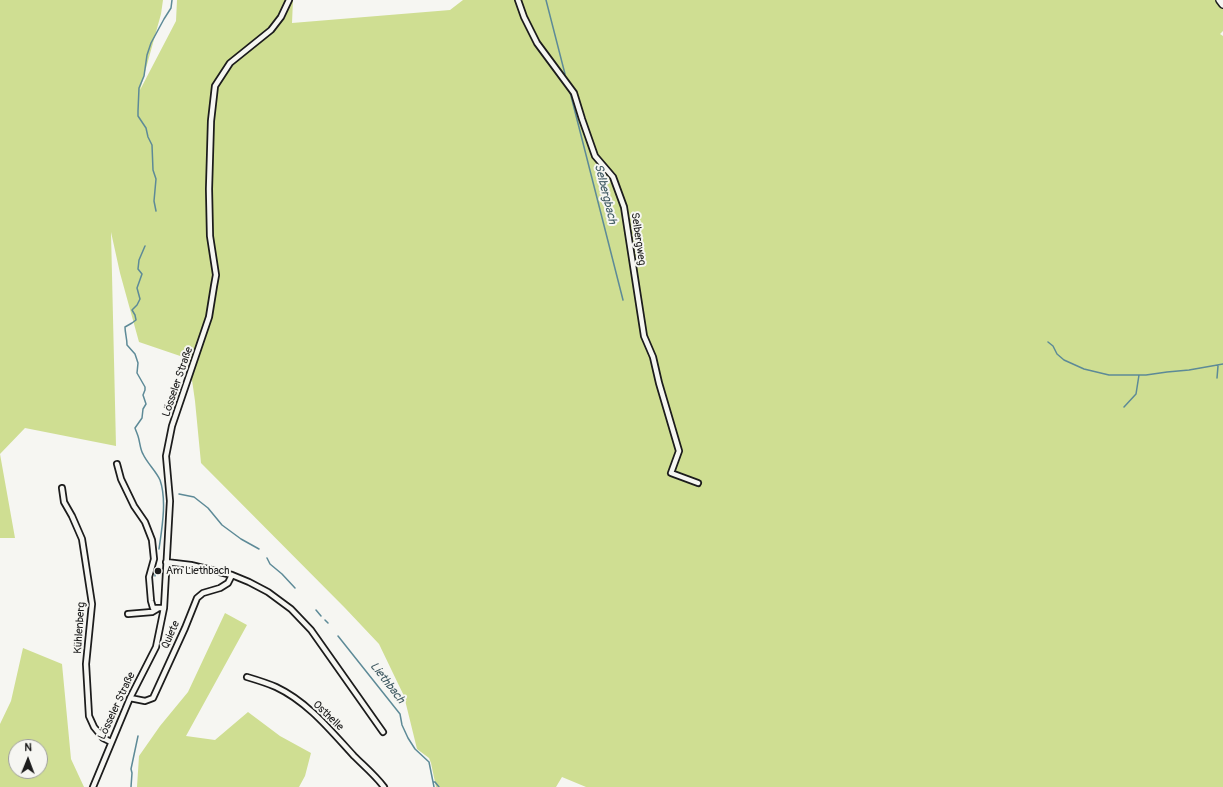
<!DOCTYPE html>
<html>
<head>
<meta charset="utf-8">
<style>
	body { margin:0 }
	#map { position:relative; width:1223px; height:787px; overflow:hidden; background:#f6f6f2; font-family:Pangolin,sans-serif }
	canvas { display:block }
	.north { position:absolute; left:8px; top:739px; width:40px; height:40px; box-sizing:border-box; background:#f6f6f2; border:1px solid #9f9f9c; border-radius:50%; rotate:1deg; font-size:11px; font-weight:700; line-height:16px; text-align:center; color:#1c1c1c }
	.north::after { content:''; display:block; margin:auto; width:14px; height:18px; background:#1c1c1c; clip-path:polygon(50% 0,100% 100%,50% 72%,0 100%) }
</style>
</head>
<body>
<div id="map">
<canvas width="1223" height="787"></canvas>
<div class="north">N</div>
</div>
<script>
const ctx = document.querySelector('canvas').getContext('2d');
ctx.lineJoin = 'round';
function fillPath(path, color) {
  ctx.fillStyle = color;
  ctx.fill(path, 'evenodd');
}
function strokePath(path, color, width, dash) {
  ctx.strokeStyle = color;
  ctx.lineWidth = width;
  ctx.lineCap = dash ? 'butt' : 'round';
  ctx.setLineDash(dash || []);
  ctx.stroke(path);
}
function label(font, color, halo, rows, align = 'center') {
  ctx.font = font + ' Pangolin,sans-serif';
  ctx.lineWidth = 4;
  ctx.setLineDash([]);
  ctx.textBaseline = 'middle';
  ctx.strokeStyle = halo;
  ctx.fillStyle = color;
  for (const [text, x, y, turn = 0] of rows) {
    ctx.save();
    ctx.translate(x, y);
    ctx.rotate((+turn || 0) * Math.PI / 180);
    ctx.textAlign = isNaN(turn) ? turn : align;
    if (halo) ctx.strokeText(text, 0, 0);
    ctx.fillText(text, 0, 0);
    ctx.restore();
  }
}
fillPath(new Path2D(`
	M 0,0 L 163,0 L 161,14 L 140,90 L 176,21 L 177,0 L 293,0 L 292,23 L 450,10 L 463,0 L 1218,0 L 1223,6 L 1223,31 L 1220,34 L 1223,36 L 1223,787 L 586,787 L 562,777 L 556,787 L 436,787 L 431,763 L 429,758 L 417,749 L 404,696 L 379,644 L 345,608 L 201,463 L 195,401 L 189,359 L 139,342 L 120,273 L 111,232 L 116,446 L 25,428 L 0,454 L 15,538 L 0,538 Z
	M 225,613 L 247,625 L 186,736 L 215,740 L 248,712 L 280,736 L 311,753 L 305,776 L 299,787 L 137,787 L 139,756 L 160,726 L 188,692 Z
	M 23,648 L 62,664 L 71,759 L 84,787 L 0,787 L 0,724 L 11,701 ZM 16,747 L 40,747 L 40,771 L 16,771 Z`), '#cfde92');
strokePath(new Path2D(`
	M 546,0 L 565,74
	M 570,92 L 623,300
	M 156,211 L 154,201 L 156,179 L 153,170 L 152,145 L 148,137 L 146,128 L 138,116 L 138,111 L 139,88 L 144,76 L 147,55 L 151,43 L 164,19 L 171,8 L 172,0
	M 145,246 L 139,260 L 138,269 L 142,274 L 137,288 L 140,299 L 137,305 L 132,310 L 135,315 L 136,320 L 132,323 L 125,327 C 125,333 127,338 127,345 L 135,354 L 138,363 L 137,373 L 145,387 L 145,390 L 143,395 L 146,404 L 143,409 L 142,418 L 135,428 C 136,431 137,433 138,436 C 140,442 140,449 143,454 C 147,463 156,471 160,480 C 167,500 162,528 159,549
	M 1048,342 L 1053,346 L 1057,354 L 1064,360 L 1084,369 L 1109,375 L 1146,375 L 1167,372 L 1189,370 L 1223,364
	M 1217,378 L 1218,366
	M 1124,407 L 1136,394 L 1139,375
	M 179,494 L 194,497 L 208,508 L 222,525 L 241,539 L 259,549
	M 267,558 L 270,564 L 282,574 L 295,588
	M 155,576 L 155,567
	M 316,610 L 321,616
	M 325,620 L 328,623
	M 338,636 L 400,714 L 402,725 L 408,738 L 415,749 L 429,762 L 434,787
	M 433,782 L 435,782 L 439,787
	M 131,787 L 132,773 L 131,769 L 138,736`), '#5d8a97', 1.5);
const minor = new Path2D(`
	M 518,0 L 524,17 L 537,43 L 574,93 L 582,119 L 595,156 L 613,177 L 624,207 L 644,336 L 653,357 L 659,383 L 679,451 L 671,473 L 698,483
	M 117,464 L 121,479 L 134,506 L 145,522 L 152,540 L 154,559 L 149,577 L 151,601 L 153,608 L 164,608
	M 62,488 L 64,502 L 72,516 L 82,539 L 92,604 L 86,664 L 89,716 L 94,727 L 103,738 L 111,742
	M 166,562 L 191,565 L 232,575 L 249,582 L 268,592 L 291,609 L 311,630 L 383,732
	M 128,614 L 152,612 L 157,609
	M 247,677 C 257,680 267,683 276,687 C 308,702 331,731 354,756 C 364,766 375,775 384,787
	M 130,698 L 145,701 L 153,698 L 185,628 L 197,598 L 203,593 L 220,588 L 228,583 L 232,575
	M 93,787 L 130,698 L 156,647 L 164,608 L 170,501 L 166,456 L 172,426 L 209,317 L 214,286 L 216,275 L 210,236 L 209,189 L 211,121 L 215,86 L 230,63 L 271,30 L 281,17 L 289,0`);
const secondary = new Path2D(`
	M 1220,0 L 1223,4`);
strokePath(minor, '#1c1c1c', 8);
strokePath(secondary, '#1c1c1c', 10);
strokePath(minor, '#f6f6f2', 4.5);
strokePath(secondary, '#f6f6f2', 7);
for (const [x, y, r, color] of [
	[158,571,4,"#1c1c1c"]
]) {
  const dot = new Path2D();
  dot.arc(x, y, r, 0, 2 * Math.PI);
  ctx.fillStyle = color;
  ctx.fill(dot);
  strokePath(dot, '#f6f6f2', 1.5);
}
label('11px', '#1c1c1c', '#f6f6f2', [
	["Selbergweg",638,239,82],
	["Lösseler Straße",178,382,-71],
	["Kühlenberg",80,628,-86],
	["Quiete",171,635,-66],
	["Lösseler Straße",117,706,-65],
	["Osthelle",328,716,44]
]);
label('11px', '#1c1c1c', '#f6f6f2', [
	["Am Liethbach",166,571]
], 'left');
label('italic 12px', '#425c64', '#f6f6f2', [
	["Selbergbach",605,194,76],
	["Liethbach",387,683,52]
]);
</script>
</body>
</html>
